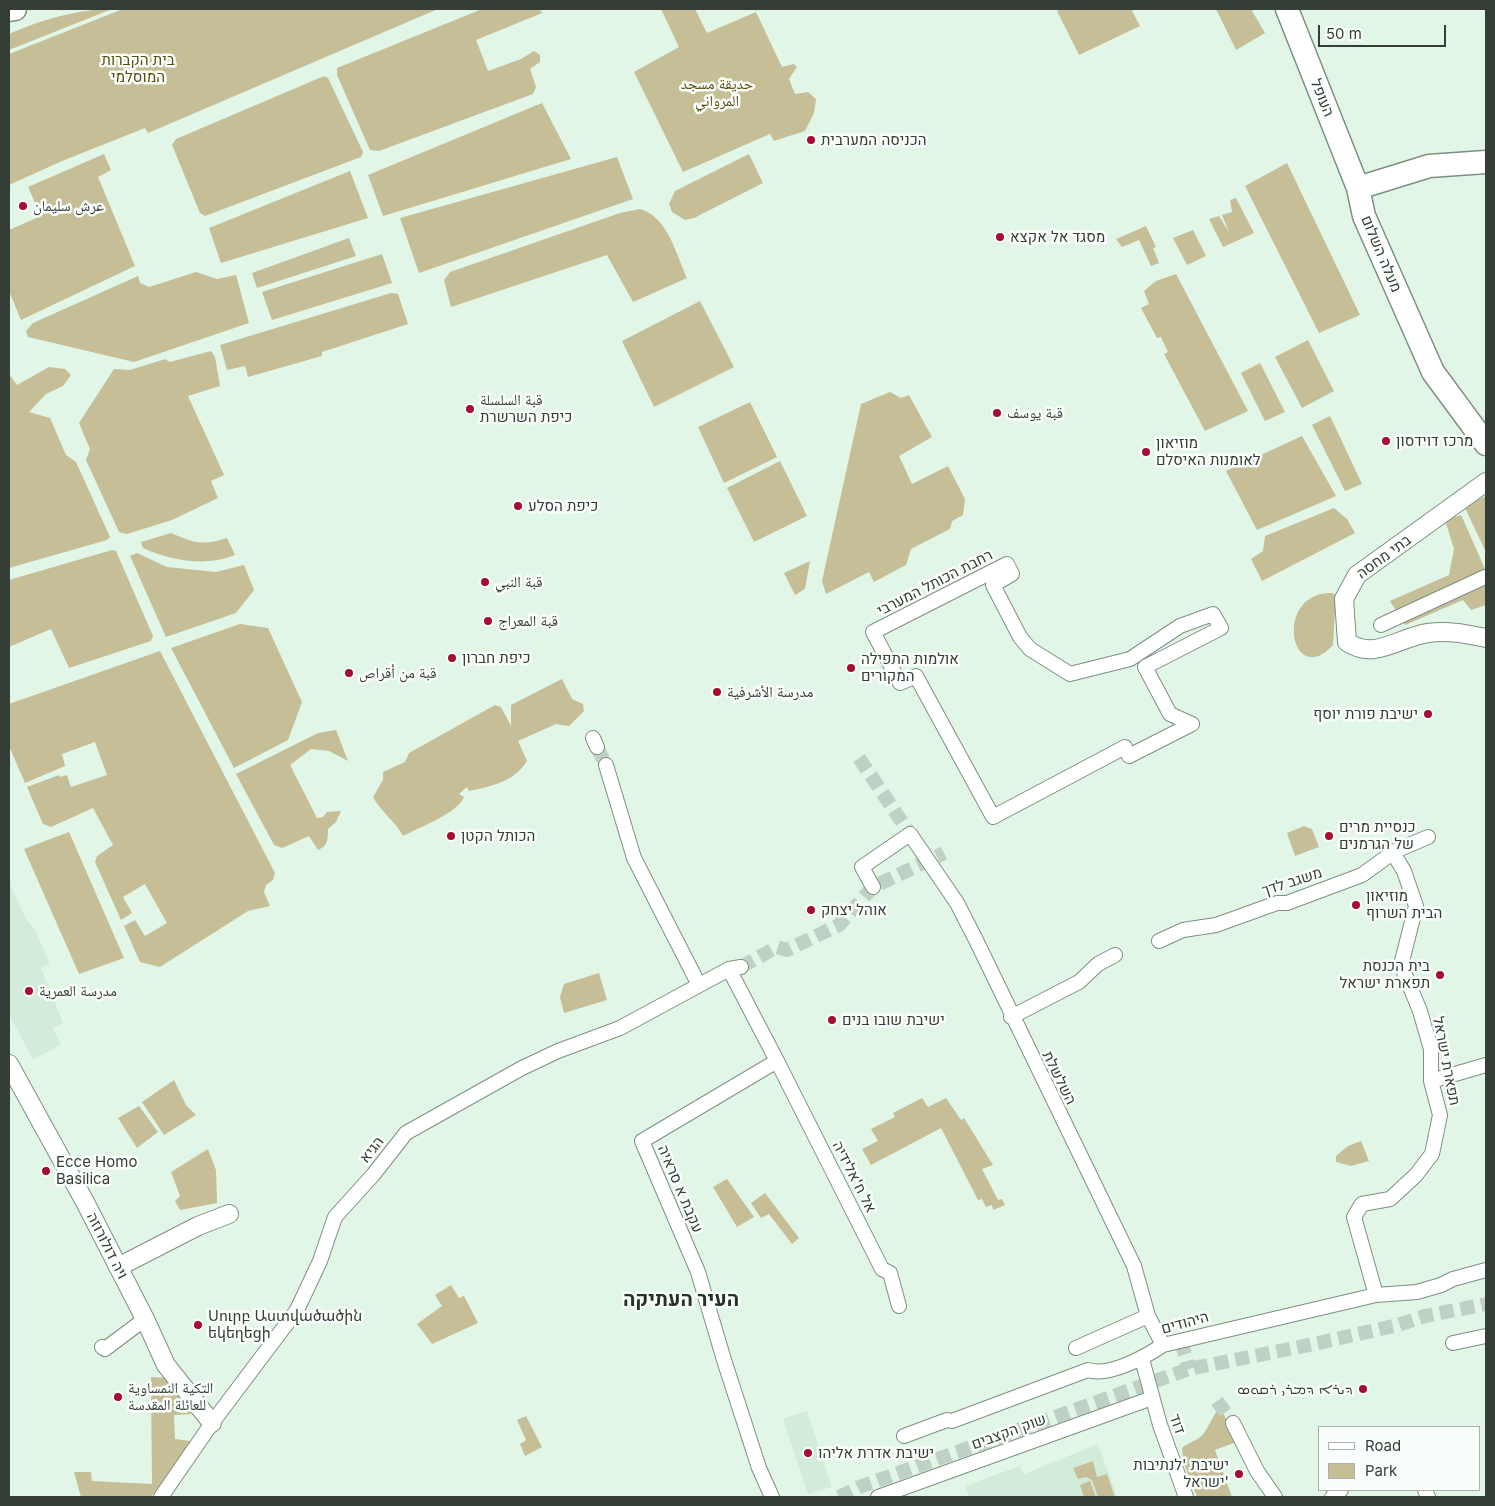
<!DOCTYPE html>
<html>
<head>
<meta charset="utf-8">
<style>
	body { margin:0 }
	#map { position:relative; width:1495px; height:1506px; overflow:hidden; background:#e2f6e7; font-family:Inter,sans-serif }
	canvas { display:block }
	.frame { position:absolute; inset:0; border:10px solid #353d37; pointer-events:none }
	.legend { position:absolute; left:1318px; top:1426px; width:162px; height:65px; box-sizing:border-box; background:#fafefb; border:1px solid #abb1ad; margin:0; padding:6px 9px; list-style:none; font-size:15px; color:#353d37 }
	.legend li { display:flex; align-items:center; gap:10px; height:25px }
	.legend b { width:25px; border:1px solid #abb1ad }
	.scale { position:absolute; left:1318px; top:25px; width:128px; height:22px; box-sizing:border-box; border:2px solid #353d37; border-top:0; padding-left:6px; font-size:15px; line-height:18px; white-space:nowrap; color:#353d37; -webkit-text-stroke:4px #fafefb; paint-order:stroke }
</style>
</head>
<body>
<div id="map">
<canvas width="1495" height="1506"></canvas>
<div class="frame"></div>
<ul class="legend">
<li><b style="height:6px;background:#fff"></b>Road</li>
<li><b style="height:14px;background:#c5be97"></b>Park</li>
</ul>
<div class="scale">50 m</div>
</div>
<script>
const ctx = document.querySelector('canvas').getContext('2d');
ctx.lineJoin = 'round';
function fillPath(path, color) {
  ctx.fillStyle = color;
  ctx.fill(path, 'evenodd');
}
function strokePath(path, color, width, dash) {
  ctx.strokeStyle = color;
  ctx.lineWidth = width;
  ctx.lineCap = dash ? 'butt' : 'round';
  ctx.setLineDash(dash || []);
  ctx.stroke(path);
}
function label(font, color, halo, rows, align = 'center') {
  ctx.font = font + ' Inter,"Noto Naskh Arabic","Noto Sans Armenian",Heebo,"Noto Sans Syriac",sans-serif';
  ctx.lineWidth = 5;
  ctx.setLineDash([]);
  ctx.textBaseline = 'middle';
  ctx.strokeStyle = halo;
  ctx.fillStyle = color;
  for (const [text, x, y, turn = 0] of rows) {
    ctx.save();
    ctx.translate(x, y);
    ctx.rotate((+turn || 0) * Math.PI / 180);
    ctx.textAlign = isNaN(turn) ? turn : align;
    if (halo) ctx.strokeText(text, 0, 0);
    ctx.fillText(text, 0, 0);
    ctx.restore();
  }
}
fillPath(new Path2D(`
	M 9,882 L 26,919 L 35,929 L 50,964 L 41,968 L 63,1023 L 53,1028 L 61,1045 L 33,1059 L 9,1014 Z
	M 807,1411 L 832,1487 L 808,1494 L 783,1419 Z
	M 1098,1444 L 1117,1497 L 969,1497 L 965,1486 L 1020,1466 L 1024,1474 Z`), '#d2ecd9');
fillPath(new Path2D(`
	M 112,9 L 9,50 L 9,34 C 40,20 78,9 112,9 Z
	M 123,9 L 438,9 L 148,133 L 145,128 L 62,161 L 9,185 L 9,54 Z
	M 482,9 L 539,9 L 542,13 L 476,40 L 488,71 L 521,59 L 534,51 L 540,55 L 540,62 L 530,69 L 536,87 L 533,94 L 379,151 L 370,150 L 337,75 L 337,68 Z
	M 661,9 L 695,9 L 707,33 L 756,12 L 782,67 L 794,64 L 797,67 L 789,79 L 795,94 L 808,92 L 816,99 L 814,113 L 805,131 L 774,141 L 770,134 L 683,172 L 634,72 L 679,47 Z
	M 1063,9 L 1131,9 L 1140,26 L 1079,55 L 1057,11 Z
	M 1216,9 L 1251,9 L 1265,33 L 1236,50 Z
	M 324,76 L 328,78 L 363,152 L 361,157 L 205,216 L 200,213 L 172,145 L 176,139 Z
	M 542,103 L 571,159 L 383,216 L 368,175 Z
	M 104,154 L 111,170 L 98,177 L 135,266 L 21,320 L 9,291 L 9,230 L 41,216 L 28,187 Z
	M 749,154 L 763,183 L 694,218 L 685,220 L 672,212 L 669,204 L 675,191 Z
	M 617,157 L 633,199 L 419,273 L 400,218 Z
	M 1287,163 L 1360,315 L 1319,333 L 1245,186 Z
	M 350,171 L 368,218 L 221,263 L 209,228 Z
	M 1236,198 L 1254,233 L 1223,247 L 1209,219 L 1219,216 L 1229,232 L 1222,215 L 1232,212 L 1230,200 Z
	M 640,209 C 668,217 676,254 687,278 L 633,302 L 607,255 L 451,307 L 444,280 L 450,272 L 620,213 Z
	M 1146,226 L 1156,247 L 1153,248 L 1159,263 L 1151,266 L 1139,240 L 1122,247 L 1116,239 Z
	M 1193,230 L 1206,256 L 1187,265 L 1173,238 Z
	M 349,238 L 356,256 L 257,288 L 252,273 Z
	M 382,254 L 392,283 L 272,320 L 262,292 Z
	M 196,272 L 217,279 L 236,275 L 249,323 L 134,362 L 28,337 L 26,331 L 33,323 L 138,276 L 140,283 L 149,287 Z
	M 1176,274 L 1248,411 L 1205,431 L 1164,354 L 1168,352 L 1161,337 L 1157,338 L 1141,308 L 1149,304 L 1144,291 L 1156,281 Z
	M 391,293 L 398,294 L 408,324 L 322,352 L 322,356 L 248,377 L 245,366 L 227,370 L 220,345 Z
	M 700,301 L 734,367 L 654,407 L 622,341 Z
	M 1308,340 L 1334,391 L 1302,408 L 1275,357 Z
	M 211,351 L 215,357 L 220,386 L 188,396 L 224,475 L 211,481 L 218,498 L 172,520 L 127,534 L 119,532 L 86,460 L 90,449 L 79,423 L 114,369 L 130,370 L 165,359 L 170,362 Z
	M 1260,363 L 1285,412 L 1265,421 L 1241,373 Z
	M 49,367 L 65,369 L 71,375 L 63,386 L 46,394 L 29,412 L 50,418 L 66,455 L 76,462 L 110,537 L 107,540 L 9,568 L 9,374 L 17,385 Z
	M 890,392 L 901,398 L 909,395 L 932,437 L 899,456 L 912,484 L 948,466 L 965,499 L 963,515 L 952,521 L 950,529 L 911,549 L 906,565 L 874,582 L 869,572 L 826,594 L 822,581 L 861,404 Z
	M 750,402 L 777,457 L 724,483 L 698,427 Z
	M 1330,416 L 1362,484 L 1345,491 L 1312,425 Z
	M 1302,436 L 1336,496 L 1257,530 L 1226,471 Z
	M 780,461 L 807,516 L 754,542 L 727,488 Z
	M 1486,496 L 1486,552 L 1464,506 Z
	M 1334,508 L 1347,519 L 1355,533 L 1262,581 L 1251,559 L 1263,551 L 1265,536 Z
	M 1461,515 L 1486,571 L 1486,605 L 1471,610 L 1463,600 L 1405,625 L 1390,601 L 1449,575 L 1454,549 L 1445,520 Z
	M 171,533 C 195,543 202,546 227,538 L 235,555 C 205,567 172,561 143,548 L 141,542 Z
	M 112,550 L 116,551 L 153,636 L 151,641 L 69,668 L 51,629 L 9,647 L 9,580 Z
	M 137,553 L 167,567 L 216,572 L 244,565 L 254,590 L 236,613 L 166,637 L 130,556 Z
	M 810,561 L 805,589 L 795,595 L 784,573 Z
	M 1332,593 L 1336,595 L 1333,645 C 1291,691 1272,592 1332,593 Z
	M 240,624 L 268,628 L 302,702 L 288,740 L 234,768 L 171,648 Z
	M 160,651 L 275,873 L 273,880 L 266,885 L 264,892 L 270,906 L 248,911 L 160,967 L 140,962 L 124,926 L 135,920 L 145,936 L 167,923 L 145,884 L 123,897 L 132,913 L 121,920 L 95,862 L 97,856 L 113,845 L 93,808 L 51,827 L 43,824 L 27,787 L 59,775 L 60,777 L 67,775 L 71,787 L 107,775 L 95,742 L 62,754 L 65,766 L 25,783 L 9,746 L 9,704 Z
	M 562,679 L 572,699 L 583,704 L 584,711 L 569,726 L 556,724 L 518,741 L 527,761 C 514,782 492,786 469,791 L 467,787 L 459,794 L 464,797 C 458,813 418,828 403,836 C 395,821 382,813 373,797 L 383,780 L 383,772 L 405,762 L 409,753 L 495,705 L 501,707 L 511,726 L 511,705 Z
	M 336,730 L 348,761 L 329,751 L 311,749 L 290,765 L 317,818 L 323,817 L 327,812 L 341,811 L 336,822 L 328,829 C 328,839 328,846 318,850 L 309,836 L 282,848 L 274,845 L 236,774 L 318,733 Z
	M 1304,826 L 1312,829 L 1319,847 L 1295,856 L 1287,833 Z
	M 69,832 L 124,958 L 79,974 L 24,849 Z
	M 599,973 L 607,1000 L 564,1013 L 560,997 L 564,984 Z
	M 174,1080 L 186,1105 L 196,1115 L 164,1135 L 142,1102 Z
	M 922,1098 L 928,1107 L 946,1098 L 961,1120 L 964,1118 L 993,1165 L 982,1169 L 998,1200 L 1002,1199 L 1005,1205 L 993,1210 L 992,1205 L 986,1207 L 982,1199 L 978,1200 L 941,1128 L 871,1165 L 862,1149 L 878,1141 L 871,1129 L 895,1117 L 893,1113 Z
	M 139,1106 L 158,1132 L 137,1148 L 118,1118 Z
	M 1361,1141 L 1369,1161 L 1351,1166 L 1336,1162 L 1336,1156 L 1348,1146 Z
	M 208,1149 L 216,1170 L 217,1203 L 180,1210 L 175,1201 L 180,1196 L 171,1172 Z
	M 727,1179 L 754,1217 L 737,1227 L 713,1187 Z
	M 765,1193 L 799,1238 L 792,1244 L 769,1214 L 761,1218 L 751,1203 Z
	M 451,1285 L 459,1298 L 464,1296 L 478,1323 L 432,1344 L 417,1324 L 442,1306 L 435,1295 Z
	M 151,1377 L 168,1378 L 192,1414 L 174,1415 L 175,1439 L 190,1441 L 187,1450 L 151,1497 L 81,1497 L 74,1472 L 91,1472 L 92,1481 L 152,1484 Z
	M 1220,1408 L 1239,1441 L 1215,1450 L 1232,1497 L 1197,1497 L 1184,1464 L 1182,1448 C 1188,1443 1193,1442 1199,1438 C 1208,1432 1211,1416 1220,1408 Z
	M 526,1416 L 542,1447 L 525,1456 L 520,1444 L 526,1440 L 517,1420 Z
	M 1093,1461 L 1097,1477 L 1107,1474 L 1115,1497 L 1098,1497 L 1092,1480 L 1086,1477 L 1078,1479 L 1073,1468 Z
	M 1090,1481 L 1096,1497 L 1084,1497 L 1080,1485 Z`), '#c5be97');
strokePath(new Path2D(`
	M 597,747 L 606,765
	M 859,758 L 910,834
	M 741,967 L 777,947 L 787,950 L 839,925 L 873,887 L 944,853
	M 1181,1341 L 1189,1369
	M 1217,1401 L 1233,1423
	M 839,1497 L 862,1486 L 1189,1369 L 1314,1344 L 1398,1325 L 1425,1316 L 1486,1304`), '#bfd1c4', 14, [14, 7]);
const pedestrian = new Path2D(`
	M 1007,564 L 1012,574 L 993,585 L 1020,637 L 1030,649 L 1070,674 L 1130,659 L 1180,626 L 1213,614 L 1221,628 L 1145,667 L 1170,714 L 1192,724 L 1129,756 L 1125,747 L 993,817 L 916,676 L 900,683 L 873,632 Z
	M 1381,625 L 1485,577
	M 593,738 L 597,747
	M 606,765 L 634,858 L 699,985
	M 873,887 L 862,867 L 910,834 L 957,903 L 976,940 L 1134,1266 L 1148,1316 L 1163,1345
	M 1159,941 L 1183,930 L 1216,925 L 1277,903 L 1287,903 L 1362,875 L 1395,851 L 1428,837
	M 729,969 L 777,1061 L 642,1141 L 698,1272 L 724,1360 L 759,1468 L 772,1497
	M 1011,1017 L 1079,982 L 1098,964 L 1115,955
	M 777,1061 L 882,1269 L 890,1273 L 899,1306
	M 1431,1081 L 1486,1065
	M 1376,1295 L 1354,1217 L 1362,1204 L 1390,1199 L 1416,1175 L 1432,1154 L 1440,1115 L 1431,1081 L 1431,1049 L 1420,1011 L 1401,965 L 1416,906 L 1404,871 L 1393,853
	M 1453,1343 L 1486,1336
	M 102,1347 L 105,1349 L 145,1319
	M 1076,1348 L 1148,1316
	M 1142,1359 L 1160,1425 L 1186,1497
	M 1233,1423 L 1257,1471 L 1275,1497
	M 904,1436 L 947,1420 L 952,1421 L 1088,1370 C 1109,1377 1145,1357 1163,1345 L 1376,1295 L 1417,1292 L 1441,1285 L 1453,1279 L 1486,1270
	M 1425,1490 L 1428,1497
	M 161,1497 L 212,1423 L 297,1310 L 320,1261 L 335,1217 L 373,1175 L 406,1133 L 522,1068 L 558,1051 L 620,1028 L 729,969 L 741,967
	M 878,1497 L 1152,1398
	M 1332,1497 L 1341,1490`);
const minor = new Path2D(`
	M 1486,482 L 1357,575 L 1344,599 L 1347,642 C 1375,661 1399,637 1428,633 C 1448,630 1467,634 1486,638
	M 9,1064 L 85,1202 L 145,1319 L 166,1365 L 212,1423
	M 118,1267 L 198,1226 L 229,1214`);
const tertiary = new Path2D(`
	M 1287,9 L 1358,188 L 1364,216 L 1433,372 L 1486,444
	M 9,10 L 15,9
	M 1358,188 L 1429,166 L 1486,162`);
strokePath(pedestrian, '#7e8f82', 16);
strokePath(minor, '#7e8f82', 20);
strokePath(tertiary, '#7e8f82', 25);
strokePath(pedestrian, '#fff', 14);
strokePath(minor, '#fff', 18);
strokePath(tertiary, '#fff', 22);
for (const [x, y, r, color] of [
	[811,140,5,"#a60c30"],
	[23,206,5,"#a60c30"],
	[1000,237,5,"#a60c30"],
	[470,409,5,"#a60c30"],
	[997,413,5,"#a60c30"],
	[1386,441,5,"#a60c30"],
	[1146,452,5,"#a60c30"],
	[518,506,5,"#a60c30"],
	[485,582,5,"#a60c30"],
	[488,621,5,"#a60c30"],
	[452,658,5,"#a60c30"],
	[851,668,5,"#a60c30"],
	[349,673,5,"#a60c30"],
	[717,692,5,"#a60c30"],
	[1428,714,5,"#a60c30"],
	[451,836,5,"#a60c30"],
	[1329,836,5,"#a60c30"],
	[1356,905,5,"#a60c30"],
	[811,910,5,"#a60c30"],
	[1440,975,5,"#a60c30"],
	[29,991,5,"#a60c30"],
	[832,1020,5,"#a60c30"],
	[46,1171,5,"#a60c30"],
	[198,1325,5,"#a60c30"],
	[1363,1389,5,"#a60c30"],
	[118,1397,5,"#a60c30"],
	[808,1453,5,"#a60c30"],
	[1239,1474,5,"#a60c30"]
]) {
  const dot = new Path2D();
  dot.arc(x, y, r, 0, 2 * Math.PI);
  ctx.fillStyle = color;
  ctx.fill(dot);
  strokePath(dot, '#fafefb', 2);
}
label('15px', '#584d10', '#fafefb', [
	["בית הקברות",138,60],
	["המוסלמי",138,77],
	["حديقة مسجد",717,84],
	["المرواني",717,101]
]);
label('15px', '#353d37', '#fafefb', [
	["העופל",1322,98,68],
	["מעלה השלום",1381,254,67],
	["בתי מחסה",1384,557,-36],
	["רחבת הכותל המערבי",935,583,-27],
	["משגב לדך",1292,882,-18],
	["תפארת ישראל",1446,1061,79],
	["השלשלת",1059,1078,64],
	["הגיא",372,1150,-52],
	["אל ח'אלידיה",854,1177,63],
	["עקבת א סראיה",680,1189,67],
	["ויה דולורוזה",107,1246,63],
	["היהודים",1185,1323,-15],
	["דוד",1177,1424,71],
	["שוק הקצבים",1009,1432,-20]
]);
label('15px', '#353d37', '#fafefb', [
	["הכניסה המערבית",821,140],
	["عرش سليمان",33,206],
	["מסגד אל אקצא",1010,237],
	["قبة السلسلة",480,400],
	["כיפת השרשרת",480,417],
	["قبة يوسف",1007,413],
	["מרכז דוידסון",1396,441],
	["מוזיאון",1156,443],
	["לאומנות האיסלם",1156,460],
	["כיפת הסלע",528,506],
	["قبة النبي",495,582],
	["قبة المعراج",498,621],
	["כיפת חברון",462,658],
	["אולמות התפילה",861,659],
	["המקורים",861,676],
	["قبة من أقراص",359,673],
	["مدرسة الأشرفية",727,692],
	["ישיבת פורת יוסף",1418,714,"right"],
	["כנסיית מרים",1339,827],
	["של הגרמנים",1339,844],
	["הכותל הקטן",461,836],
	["מוזיאון",1366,896],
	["הבית השרוף",1366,913],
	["אוהל יצחק",821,910],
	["בית הכנסת",1430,966,"right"],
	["תפארת ישראל",1430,983,"right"],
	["مدرسة العمرية",39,991],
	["ישיבת שובו בנים",842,1020],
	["Ecce Homo",56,1162],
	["Basilica",56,1179],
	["Սուրբ Աստվածածին",208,1316],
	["եկեղեցի",208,1333],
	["التكية النمساوية",128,1388],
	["للعائلة المقدسة",128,1405],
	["ܕܝܪܐ ܕܡܪܝ ܪܩܘܣ",1353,1389,"right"],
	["ישיבת אדרת אליהו",818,1453],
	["ישיבת 'לנתיבות",1229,1465,"right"],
	["ישראל'",1229,1482,"right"]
], 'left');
label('bold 20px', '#243328', '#fafefb', [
	["העיר העתיקה",681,1300]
]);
</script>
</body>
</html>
